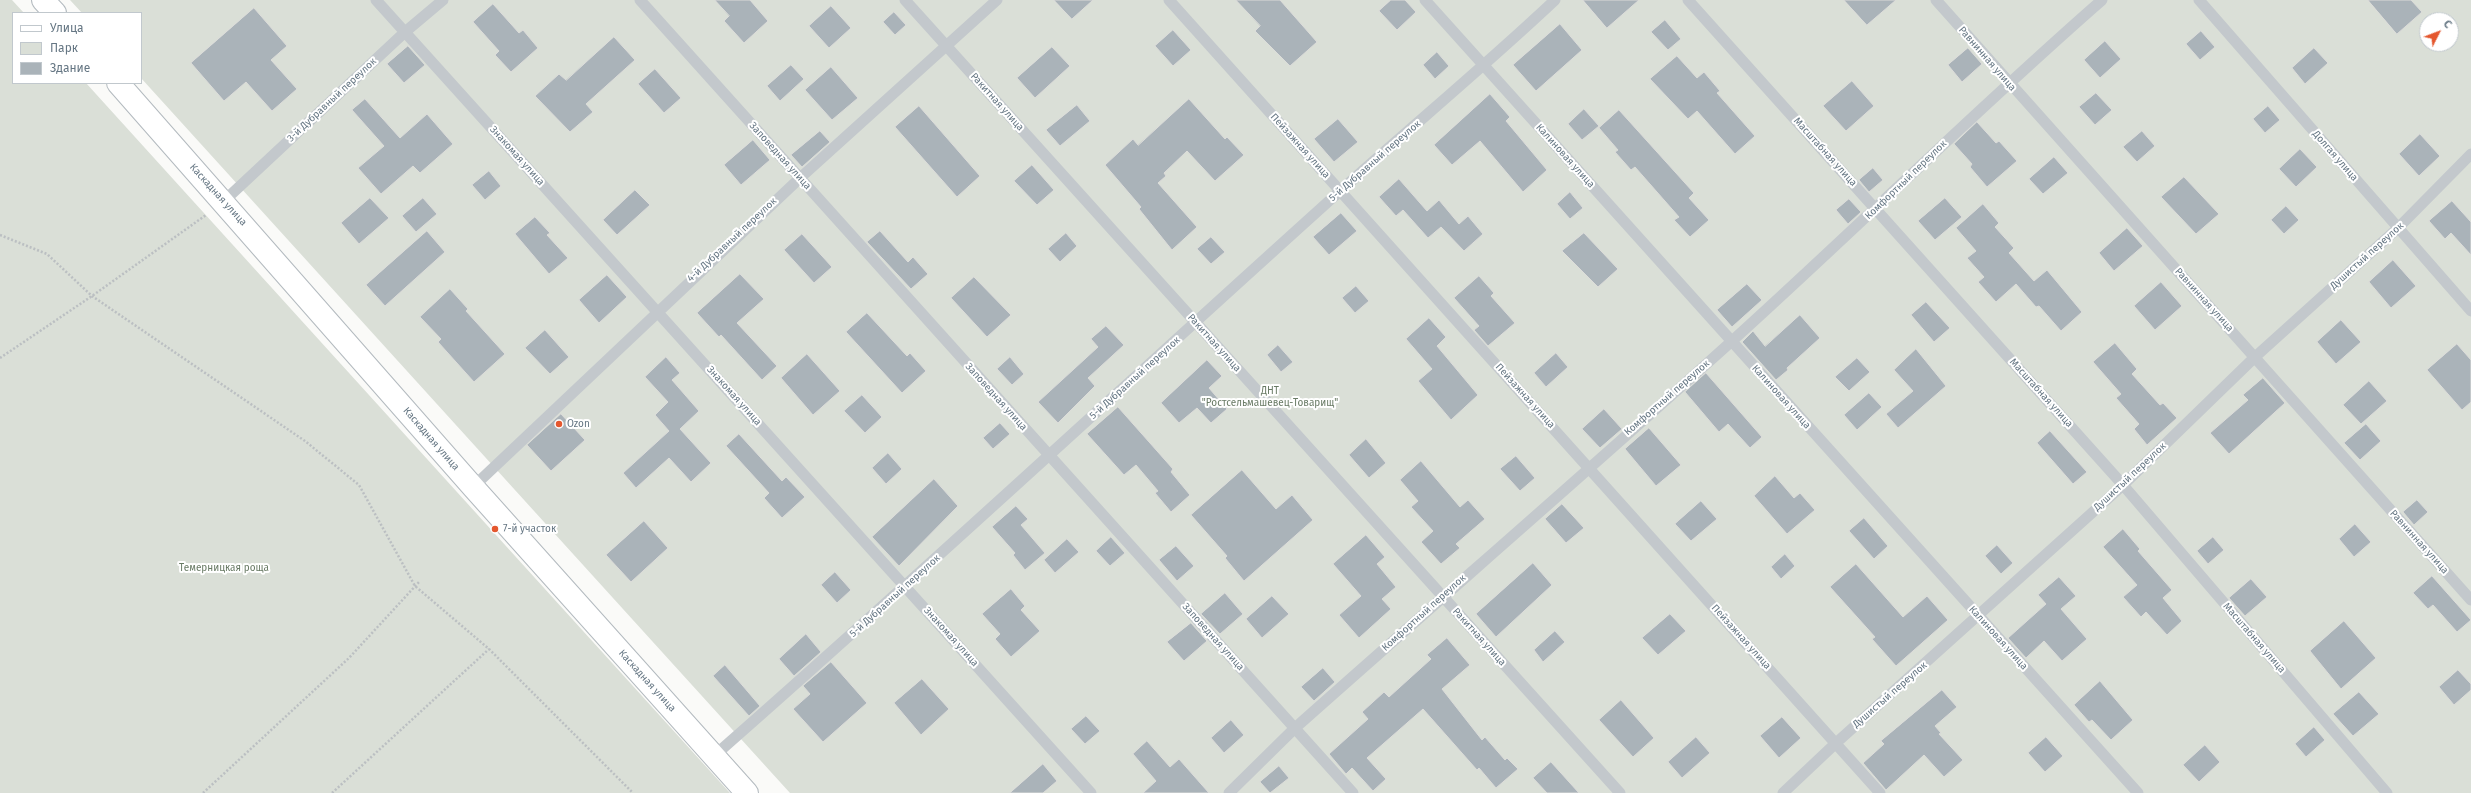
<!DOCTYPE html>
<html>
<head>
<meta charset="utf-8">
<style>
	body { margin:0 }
	#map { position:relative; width:2471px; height:793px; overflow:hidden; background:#fafaf8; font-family:"Fira Sans",sans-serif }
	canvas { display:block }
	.legend { position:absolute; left:12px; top:12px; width:130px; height:72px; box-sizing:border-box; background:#fff; border:1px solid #c1c8cd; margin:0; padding:5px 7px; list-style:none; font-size:12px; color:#657683 }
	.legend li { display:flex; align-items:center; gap:8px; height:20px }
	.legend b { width:20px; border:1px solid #c1c8cd }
	.north { position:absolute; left:2419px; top:12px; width:40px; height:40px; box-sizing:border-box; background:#fff; border:1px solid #c1c8cd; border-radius:50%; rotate:48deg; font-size:11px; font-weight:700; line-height:16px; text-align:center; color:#657683 }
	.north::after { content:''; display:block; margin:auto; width:14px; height:18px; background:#e4572e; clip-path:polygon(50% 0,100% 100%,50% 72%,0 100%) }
</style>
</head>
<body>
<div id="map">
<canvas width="2471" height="793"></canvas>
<ul class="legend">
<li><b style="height:5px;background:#fff"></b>Улица</li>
<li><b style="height:11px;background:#dadfd7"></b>Парк</li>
<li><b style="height:11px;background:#aab3b9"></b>Здание</li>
</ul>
<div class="north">С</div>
</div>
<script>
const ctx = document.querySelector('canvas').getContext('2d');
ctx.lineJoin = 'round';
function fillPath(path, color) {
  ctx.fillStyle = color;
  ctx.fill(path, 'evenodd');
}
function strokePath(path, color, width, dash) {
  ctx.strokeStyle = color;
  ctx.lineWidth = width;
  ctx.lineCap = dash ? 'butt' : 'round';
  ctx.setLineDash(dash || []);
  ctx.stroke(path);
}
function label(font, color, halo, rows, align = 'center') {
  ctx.font = font + ' "Fira Sans",sans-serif';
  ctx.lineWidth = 4;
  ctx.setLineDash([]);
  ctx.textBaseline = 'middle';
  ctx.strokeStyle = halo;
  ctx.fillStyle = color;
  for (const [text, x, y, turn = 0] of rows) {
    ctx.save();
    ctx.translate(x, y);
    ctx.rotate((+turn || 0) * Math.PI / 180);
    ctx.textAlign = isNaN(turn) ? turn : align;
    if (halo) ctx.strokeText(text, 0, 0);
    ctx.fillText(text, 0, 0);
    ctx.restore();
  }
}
fillPath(new Path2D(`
	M 0,0 L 12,0 L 24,13 L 13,13 L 13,83 L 86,83 L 730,793 L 0,793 Z
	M 70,0 L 2471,0 L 2471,793 L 790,793 L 141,78 L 141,13 L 82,13 ZM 2427,20 L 2451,20 L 2451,44 L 2427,44 Z`), '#dadfd7');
const building = new Path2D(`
	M 715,0 L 750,0 L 768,21 L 744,43 L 724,21 L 729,16 Z
	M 1054,0 L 1093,0 L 1072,19 Z
	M 1236,0 L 1280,0 L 1317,42 L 1290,66 L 1255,31 L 1260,26 Z
	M 1391,0 L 1405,0 L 1416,12 L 1397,30 L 1379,11 Z
	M 1583,0 L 1639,0 L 1607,28 Z
	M 1844,0 L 1896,0 L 1867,25 Z
	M 2368,0 L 2411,0 L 2422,12 L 2397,34 Z
	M 493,4 L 519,33 L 523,30 L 538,48 L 511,72 L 495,55 L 499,51 L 473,22 Z
	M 831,6 L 851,28 L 829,48 L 809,26 Z
	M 254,8 L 287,46 L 271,60 L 297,89 L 272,111 L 246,82 L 224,101 L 191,63 Z
	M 894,12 L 906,25 L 895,35 L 883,22 Z
	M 1665,20 L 1681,39 L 1668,50 L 1651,32 Z
	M 1560,24 L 1582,50 L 1536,91 L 1513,65 Z
	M 1173,30 L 1191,50 L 1173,66 L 1155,46 Z
	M 2201,31 L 2215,47 L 2200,60 L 2186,44 Z
	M 614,37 L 635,60 L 586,104 L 593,112 L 570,132 L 535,96 L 559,74 L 566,80 Z
	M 2105,41 L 2121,59 L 2100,78 L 2084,60 Z
	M 408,46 L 425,65 L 404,83 L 387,64 Z
	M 1052,47 L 1070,66 L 1035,98 L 1017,78 Z
	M 1968,48 L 1982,64 L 1962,82 L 1948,65 Z
	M 2314,48 L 2328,63 L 2305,84 L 2292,68 Z
	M 1437,52 L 1449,66 L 1435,79 L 1423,65 Z
	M 1677,56 L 1697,78 L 1704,72 L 1720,91 L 1717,93 L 1755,136 L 1735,154 L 1697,111 L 1688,119 L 1650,79 Z
	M 791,65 L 804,79 L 780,101 L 767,86 Z
	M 831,67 L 858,98 L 832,120 L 805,90 Z
	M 655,69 L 681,98 L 664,113 L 638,84 Z
	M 1852,81 L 1874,106 L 1846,131 L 1823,106 Z
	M 2096,93 L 2112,110 L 2095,125 L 2079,107 Z
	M 1490,94 L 1510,117 L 1506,121 L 1547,170 L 1523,192 L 1480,141 L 1452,165 L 1434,145 Z
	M 365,99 L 400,138 L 427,114 L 453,144 L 420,173 L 413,166 L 381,194 L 358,168 L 384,146 L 352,110 Z
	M 1189,99 L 1225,139 L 1227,137 L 1244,155 L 1215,181 L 1187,151 L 1164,173 L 1166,176 L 1158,183 L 1197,227 L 1172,250 L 1139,209 L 1141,207 L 1105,165 L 1133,139 L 1138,145 Z
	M 1077,105 L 1090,121 L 1060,146 L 1046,130 Z
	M 919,106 L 980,176 L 957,197 L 895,127 Z
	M 2268,106 L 2280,120 L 2265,133 L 2253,119 Z
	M 1584,109 L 1599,126 L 1582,140 L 1568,124 Z
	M 1619,110 L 1694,193 L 1689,198 L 1709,220 L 1690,237 L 1674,220 L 1679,217 L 1635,167 L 1631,170 L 1615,152 L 1618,150 L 1599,128 Z
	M 1338,119 L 1358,142 L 1334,162 L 1314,139 Z
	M 1977,122 L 1996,143 L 1999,141 L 2017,161 L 1987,187 L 1970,167 L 1972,164 L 1954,144 Z
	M 820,131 L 830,142 L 802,167 L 791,155 Z
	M 2142,131 L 2155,146 L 2137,162 L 2123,147 Z
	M 2420,134 L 2440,156 L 2419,176 L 2399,154 Z
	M 753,140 L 770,160 L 741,185 L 724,165 Z
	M 2300,149 L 2317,167 L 2296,187 L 2279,169 Z
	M 2054,157 L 2068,173 L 2043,194 L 2029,179 Z
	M 1032,165 L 1054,190 L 1037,205 L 1014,181 Z
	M 1873,168 L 1883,180 L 1869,192 L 1859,180 Z
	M 489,171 L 501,186 L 485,200 L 472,185 Z
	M 2184,177 L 2219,214 L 2196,234 L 2161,197 Z
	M 1399,179 L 1427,211 L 1439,200 L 1459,224 L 1468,216 L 1483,234 L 1464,251 L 1441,227 L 1428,238 L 1403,210 L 1396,216 L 1379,197 Z
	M 635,190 L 650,205 L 617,235 L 603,220 Z
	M 1570,192 L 1583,208 L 1570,219 L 1557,204 Z
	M 370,198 L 389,218 L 359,244 L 341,223 Z
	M 423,198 L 437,214 L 416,232 L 402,216 Z
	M 1945,198 L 1962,217 L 1935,240 L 1918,221 Z
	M 1849,199 L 1861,212 L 1848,224 L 1836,210 Z
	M 2452,201 L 2471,222 L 2471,255 L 2451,233 L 2445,239 L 2429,221 Z
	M 1983,204 L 1999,223 L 1995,227 L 2014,248 L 2009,253 L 2034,281 L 2047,270 L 2082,312 L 2061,331 L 2039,306 L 2036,307 L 2016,284 L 1996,302 L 1978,282 L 1984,277 L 1967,258 L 1976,251 L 1956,228 Z
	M 2286,206 L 2299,220 L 2284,234 L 2271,220 Z
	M 1341,213 L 1357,231 L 1329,255 L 1313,237 Z
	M 535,217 L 550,233 L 547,235 L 568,258 L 549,274 L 515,234 Z
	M 2127,228 L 2143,246 L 2114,271 L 2099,253 Z
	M 427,231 L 445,252 L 385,306 L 366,285 Z
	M 880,231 L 908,262 L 913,257 L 928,274 L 911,289 L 867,242 Z
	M 1066,233 L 1077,246 L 1060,262 L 1048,249 Z
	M 1584,233 L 1618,269 L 1598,287 L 1562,251 Z
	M 802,234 L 832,267 L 814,283 L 784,250 Z
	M 1211,237 L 1225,252 L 1211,264 L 1197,249 Z
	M 2393,260 L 2416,286 L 2391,308 L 2369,282 Z
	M 740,274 L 764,299 L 737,323 L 777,366 L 762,380 L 721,335 L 719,337 L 697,313 Z
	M 607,275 L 627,297 L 599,323 L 579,300 Z
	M 1479,276 L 1494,293 L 1491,296 L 1515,323 L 1488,346 L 1474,330 L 1479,326 L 1454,298 Z
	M 974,277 L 1011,315 L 987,337 L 951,298 Z
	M 2161,282 L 2182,306 L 2155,330 L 2134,306 Z
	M 1747,284 L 1762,300 L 1732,327 L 1717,310 Z
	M 1356,286 L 1369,301 L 1355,313 L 1342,298 Z
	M 450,289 L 468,309 L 466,311 L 505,354 L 474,382 L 438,342 L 441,339 L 420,317 Z
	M 1926,302 L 1950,328 L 1934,342 L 1911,315 Z
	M 867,313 L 907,356 L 910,353 L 926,371 L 902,393 L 846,332 Z
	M 1800,315 L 1820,338 L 1787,368 L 1788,370 L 1776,380 L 1742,342 L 1753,331 L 1765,346 Z
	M 1429,318 L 1446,337 L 1437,346 L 1478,395 L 1451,420 L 1418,381 L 1432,369 L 1406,339 Z
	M 2341,320 L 2361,342 L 2336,364 L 2317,342 Z
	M 1106,326 L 1124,345 L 1088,378 L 1095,386 L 1058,423 L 1038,402 L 1098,347 L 1091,339 Z
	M 545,330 L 569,357 L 550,374 L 525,348 Z
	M 2115,343 L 2137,369 L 2132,374 L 2160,405 L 2163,403 L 2177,418 L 2147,445 L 2134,429 L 2139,424 L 2116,398 L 2121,394 L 2093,362 Z
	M 2457,344 L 2471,360 L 2471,402 L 2462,410 L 2427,370 Z
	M 1278,345 L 1293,362 L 1281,372 L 1267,355 Z
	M 1916,349 L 1946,386 L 1898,428 L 1886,414 L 1913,391 L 1894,370 Z
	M 1556,353 L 1568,367 L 1546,387 L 1534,373 Z
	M 807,354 L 840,391 L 813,415 L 781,378 Z
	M 666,357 L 680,373 L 672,380 L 699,411 L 680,429 L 711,463 L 691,482 L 669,458 L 636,488 L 623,473 L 669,431 L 655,415 L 668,402 L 645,377 Z
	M 1010,357 L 1024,374 L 1012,385 L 997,369 Z
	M 1857,358 L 1870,372 L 1849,391 L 1835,377 Z
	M 1207,360 L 1222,376 L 1209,388 L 1227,409 L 1211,423 L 1197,408 L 1179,423 L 1161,403 Z
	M 1706,373 L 1762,437 L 1750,448 L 1728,424 L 1719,432 L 1685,392 Z
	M 2263,378 L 2285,403 L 2229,454 L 2210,433 L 2248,400 L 2243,395 Z
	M 2369,381 L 2387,401 L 2361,424 L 2343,405 Z
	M 1869,393 L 1882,407 L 1857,430 L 1844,415 Z
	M 862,395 L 882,417 L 865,433 L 844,411 Z
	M 1118,407 L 1173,469 L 1171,472 L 1190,495 L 1171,512 L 1155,493 L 1158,491 L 1136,465 L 1124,475 L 1087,434 Z
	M 1604,409 L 1622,429 L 1600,448 L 1582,429 Z
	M 561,414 L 585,440 L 551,471 L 527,445 Z
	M 1000,423 L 1010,434 L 993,449 L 983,438 Z
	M 2366,424 L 2381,441 L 2360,460 L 2344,443 Z
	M 1649,428 L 1681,465 L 1656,486 L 1625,449 Z
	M 2050,431 L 2087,472 L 2073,484 L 2037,443 Z
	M 739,434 L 782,481 L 786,477 L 805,497 L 782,518 L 764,498 L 769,493 L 726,446 Z
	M 1366,439 L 1386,463 L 1369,478 L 1349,455 Z
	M 888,453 L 902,469 L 886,484 L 872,468 Z
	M 1516,456 L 1535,478 L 1520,491 L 1500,469 Z
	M 1421,461 L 1460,507 L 1468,500 L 1485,519 L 1456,544 L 1460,548 L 1441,564 L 1421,542 L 1433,531 L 1411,507 L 1418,501 L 1400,480 Z
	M 1242,470 L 1276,509 L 1292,495 L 1313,520 L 1244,581 L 1225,558 L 1227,556 L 1191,515 Z
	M 1775,476 L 1794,498 L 1800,493 L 1815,510 L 1787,534 L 1754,496 Z
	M 934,479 L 958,506 L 899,566 L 872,537 Z
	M 2417,500 L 2428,512 L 2414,525 L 2403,512 Z
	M 1701,501 L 1717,519 L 1691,541 L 1675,524 Z
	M 1562,504 L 1584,528 L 1566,543 L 1545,519 Z
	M 1016,506 L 1028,519 L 1021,525 L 1045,553 L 1025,570 L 1013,555 L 1015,553 L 992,527 Z
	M 1864,518 L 1888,546 L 1874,559 L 1849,531 Z
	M 644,521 L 668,548 L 631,582 L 606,555 Z
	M 2355,524 L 2371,542 L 2354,557 L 2339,539 Z
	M 2123,529 L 2140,549 L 2138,551 L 2172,590 L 2163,598 L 2182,621 L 2167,635 L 2146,612 L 2141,617 L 2123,597 L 2137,585 L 2103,547 Z
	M 1366,535 L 1385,557 L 1377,564 L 1396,587 L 1382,599 L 1391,609 L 1359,638 L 1339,615 L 1361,596 L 1333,564 Z
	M 1111,537 L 1125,553 L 1110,566 L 1096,551 Z
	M 2213,537 L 2224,550 L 2208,564 L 2197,551 Z
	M 1067,539 L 1079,552 L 1055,573 L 1044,560 Z
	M 1997,545 L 2013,563 L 2001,574 L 1985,556 Z
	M 1176,546 L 1194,566 L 1177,581 L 1159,560 Z
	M 1785,554 L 1795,566 L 1781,579 L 1771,567 Z
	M 1533,563 L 1552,585 L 1496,637 L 1476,614 Z
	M 1856,564 L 1903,617 L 1927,596 L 1948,620 L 1896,666 L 1872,639 L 1875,637 L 1830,587 Z
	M 835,572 L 851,590 L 837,603 L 821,585 Z
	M 2432,576 L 2471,620 L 2457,632 L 2433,605 L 2428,609 L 2413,593 Z
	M 2059,577 L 2076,596 L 2061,609 L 2087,639 L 2062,661 L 2044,641 L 2026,658 L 2008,638 L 2046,604 L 2038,595 Z
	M 2251,579 L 2267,597 L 2245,616 L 2229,598 Z
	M 1011,589 L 1025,606 L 1021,610 L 1040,631 L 1011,657 L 995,639 L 1000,634 L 982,614 Z
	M 1225,593 L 1243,614 L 1220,634 L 1201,614 Z
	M 1272,596 L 1289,614 L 1262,638 L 1246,619 Z
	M 1670,614 L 1686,631 L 1658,655 L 1642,638 Z
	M 2344,621 L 2376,658 L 2341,689 L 2310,651 Z
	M 1191,623 L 1207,641 L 1184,661 L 1167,642 Z
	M 1555,631 L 1565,642 L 1543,662 L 1534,650 Z
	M 806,634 L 821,652 L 794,676 L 779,659 Z
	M 1447,638 L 1470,665 L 1442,689 L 1482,740 L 1485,737 L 1505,760 L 1507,758 L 1518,769 L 1496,788 L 1479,768 L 1477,770 L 1423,709 L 1367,758 L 1386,779 L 1373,791 L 1352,768 L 1346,774 L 1329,754 L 1368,719 L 1362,712 L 1384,692 L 1389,697 L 1431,659 L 1427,655 Z
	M 831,662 L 867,703 L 823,742 L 793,709 L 810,694 L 803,686 Z
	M 725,665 L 760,706 L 749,716 L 713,676 Z
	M 1323,668 L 1335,682 L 1314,701 L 1301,687 Z
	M 2458,670 L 2471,684 L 2471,690 L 2454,705 L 2439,687 Z
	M 922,679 L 949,709 L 921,735 L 894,703 Z
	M 2100,681 L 2133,720 L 2111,740 L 2092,720 L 2089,722 L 2074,705 Z
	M 1942,690 L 1957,707 L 1935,726 L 1941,733 L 1939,734 L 1963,760 L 1944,777 L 1924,755 L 1886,790 L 1863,763 L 1884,744 L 1881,741 Z
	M 2359,692 L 2379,714 L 2353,736 L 2333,714 Z
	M 1621,700 L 1654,738 L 1633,757 L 1599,720 Z
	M 1086,716 L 1100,731 L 1085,744 L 1071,729 Z
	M 1782,717 L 1801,738 L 1779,758 L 1760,736 Z
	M 1231,720 L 1244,735 L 1224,753 L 1211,738 Z
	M 2314,727 L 2325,740 L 2306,757 L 2295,744 Z
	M 1696,737 L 1710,753 L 1682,778 L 1668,762 Z
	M 2046,737 L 2063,756 L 2045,772 L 2028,753 Z
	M 1147,741 L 1170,767 L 1179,759 L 1209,793 L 1143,793 L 1156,781 L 1133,754 Z
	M 2205,745 L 2220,762 L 2199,782 L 2183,765 Z
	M 1551,762 L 1579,793 L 1547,793 L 1533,778 Z
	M 1043,764 L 1057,781 L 1043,793 L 1010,793 Z
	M 1279,766 L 1289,778 L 1270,793 L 1260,782 Z`);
fillPath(building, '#aab3b9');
strokePath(building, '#dcdcda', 1);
const secondary = new Path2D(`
	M 43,0 L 55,13
	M 118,83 L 473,487 L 747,793`);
strokePath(secondary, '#b3babf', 24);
strokePath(new Path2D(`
	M 0,235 L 47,254 L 92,296 L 305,441 L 359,485 L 415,586 L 489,649 L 633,793
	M 0,358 L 92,296 L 206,215
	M 203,793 L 349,658 L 419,582
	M 332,793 L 489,649`), '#bbbfc2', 2.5, [2, 2]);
strokePath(new Path2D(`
	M 376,0 L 1091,793
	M 640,0 L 1353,793
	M 905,0 L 1620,793
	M 1169,0 L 1880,793
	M 1425,0 L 2138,793
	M 1688,0 L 2123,485 L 2387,793
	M 1936,0 L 2471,600
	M 2199,0 L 2471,311
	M 224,201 L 405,32 L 443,0
	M 473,487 L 800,178 L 997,0
	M 714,756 C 925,571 1130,380 1339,192 C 1410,128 1485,66 1555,0
	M 1229,793 L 1295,728 C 1440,599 1588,471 1732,341 C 1857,228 1976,110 2102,0
	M 1783,793 L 1836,743 L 2123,485 L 2255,357 L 2398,228 L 2471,154`), '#c3c8cc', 11);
strokePath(secondary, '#fff', 22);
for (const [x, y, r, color] of [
	[559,424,4,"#e4572e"],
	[495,529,4,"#e4572e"]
]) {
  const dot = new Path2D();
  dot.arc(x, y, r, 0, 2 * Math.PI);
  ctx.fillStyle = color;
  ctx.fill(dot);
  strokePath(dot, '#fff', 1.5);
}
label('10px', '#657683', '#fff', [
	["Равнинная улица",1987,59,49],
	["3-й Дубравный переулок",332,100,-43],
	["Ракитная улица",997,102,48],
	["Пейзажная улица",1300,146,48],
	["Масштабная улица",1825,152,48],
	["Знакомая улица",517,156,48],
	["Заповедная улица",780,156,48],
	["Калиновая улица",1565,156,48],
	["Долгая улица",2335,156,49],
	["5-й Дубравный переулок",1375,161,-41],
	["Комфортный переулок",1906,180,-44],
	["Каскадная улица",218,195,48],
	["4-й Дубравный переулок",732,240,-43],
	["Душистый переулок",2367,256,-42],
	["Равнинная улица",2204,300,48],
	["Ракитная улица",1214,343,48],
	["5-й Дубравный переулок",1135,378,-42],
	["Масштабная улица",2041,393,48],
	["Знакомая улица",734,396,48],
	["Пейзажная улица",1525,396,48],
	["Заповедная улица",996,397,48],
	["Калиновая улица",1781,397,48],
	["Комфортный переулок",1667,398,-41],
	["Каскадная улица",431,439,49],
	["Душистый переулок",2130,477,-43],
	["Равнинная улица",2419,542,48],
	["5-й Дубравный переулок",895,596,-42],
	["Комфортный переулок",1424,613,-42],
	["Знакомая улица",951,637,48],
	["Заповедная улица",1213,637,48],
	["Ракитная улица",1479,637,48],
	["Пейзажная улица",1741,637,48],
	["Калиновая улица",1998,638,48],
	["Масштабная улица",2254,638,49],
	["Каскадная улица",647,681,48],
	["Душистый переулок",1890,695,-41]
]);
label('10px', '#687a64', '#fff', [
	["ДНТ",1270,391],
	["\"Ростсельмашевец-Товарищ\"",1270,403],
	["Темерницкая роща",224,568]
]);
label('10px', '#657683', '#fff', [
	["Ozon",567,424],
	["7-й участок",503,529]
], 'left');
</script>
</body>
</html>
